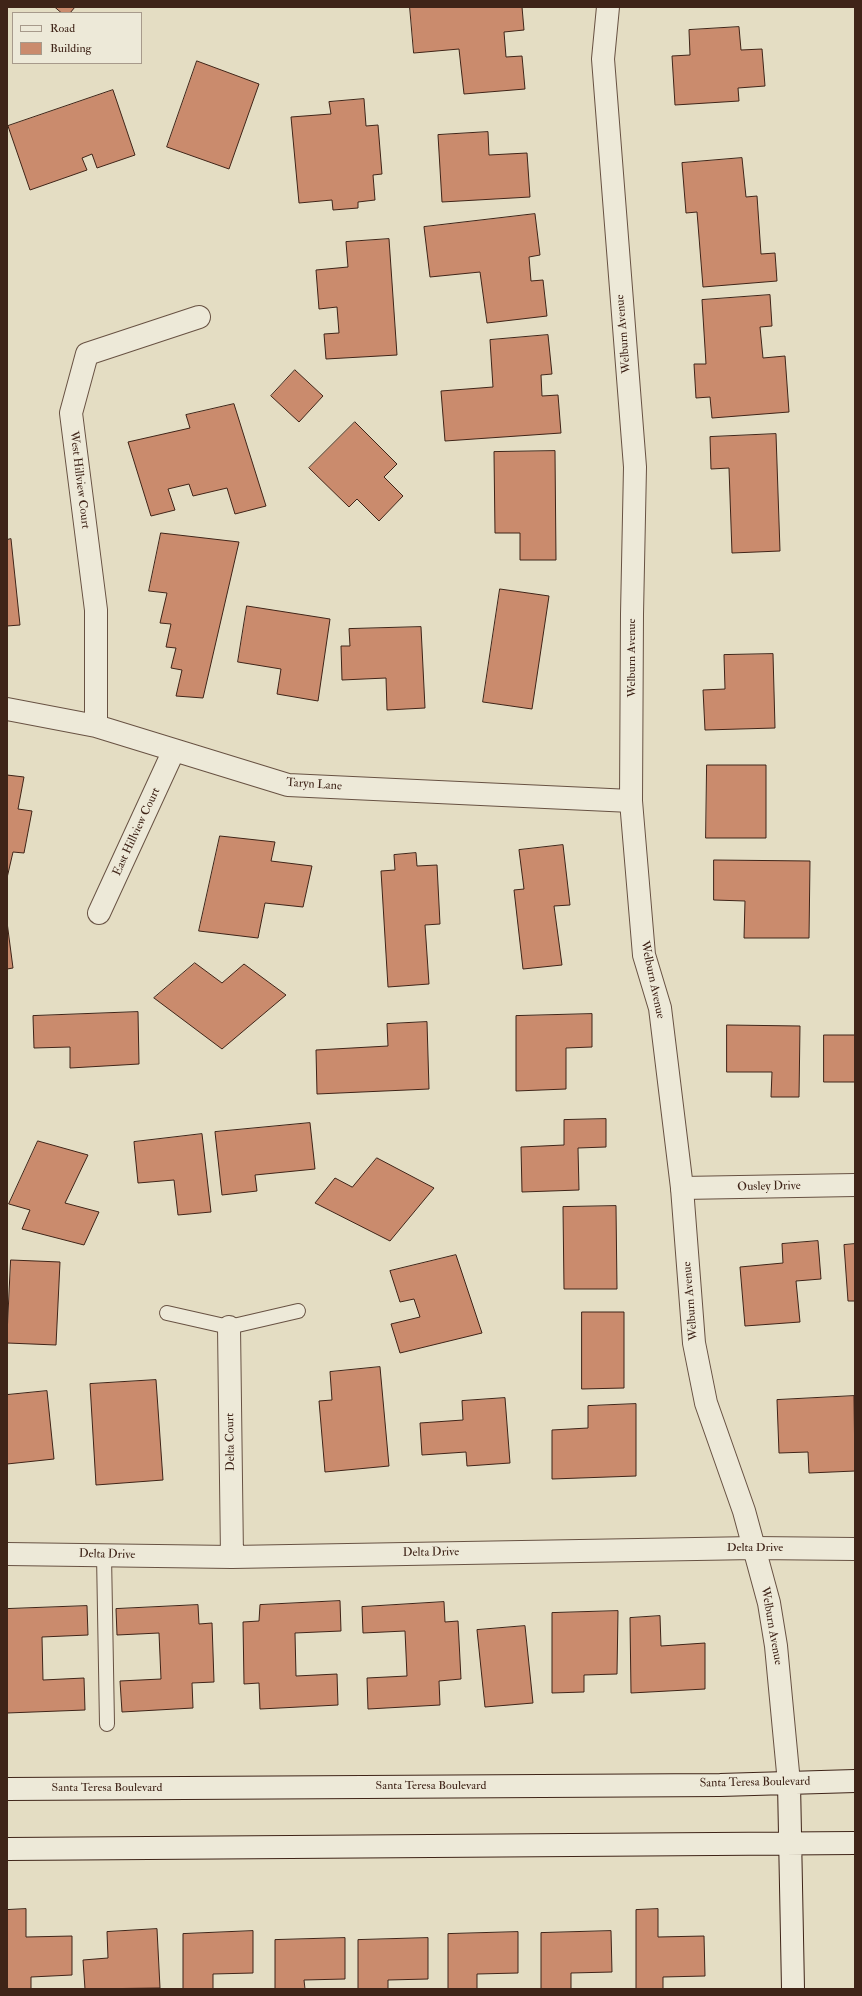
<!DOCTYPE html>
<html>
<head>
<meta charset="utf-8">
<style>
	body { margin:0 }
	#map { position:relative; width:862px; height:1996px; overflow:hidden; background:#e4ddc3; font-family:"IM FELL Double Pica",serif }
	canvas { display:block }
	.frame { position:absolute; inset:0; border:8px solid #3f2418; pointer-events:none }
	.legend { position:absolute; left:12px; top:12px; width:130px; height:52px; box-sizing:border-box; background:#ede9d8; border:1px solid #a79a8b; margin:0; padding:5px 7px; list-style:none; font-size:12px; color:#3f2418 }
	.legend li { display:flex; align-items:center; gap:8px; height:20px }
	.legend b { width:20px; border:1px solid #a79a8b }
</style>
</head>
<body>
<div id="map">
<canvas width="862" height="1996"></canvas>
<div class="frame"></div>
<ul class="legend">
<li><b style="height:5px;background:#ede9d8"></b>Road</li>
<li><b style="height:11px;background:#ca8b6d"></b>Building</li>
</ul>
</div>
<script>
const ctx = document.querySelector('canvas').getContext('2d');
ctx.lineJoin = 'round';
function fillPath(path, color) {
  ctx.fillStyle = color;
  ctx.fill(path, 'evenodd');
}
function strokePath(path, color, width, dash) {
  ctx.strokeStyle = color;
  ctx.lineWidth = width;
  ctx.lineCap = dash ? 'butt' : 'round';
  ctx.setLineDash(dash || []);
  ctx.stroke(path);
}
function label(font, color, halo, rows, align = 'center') {
  ctx.font = font + ' "IM FELL Double Pica",serif';
  ctx.lineWidth = 3.5;
  ctx.setLineDash([]);
  ctx.textBaseline = 'middle';
  ctx.strokeStyle = halo;
  ctx.fillStyle = color;
  for (const [text, x, y, turn = 0] of rows) {
    ctx.save();
    ctx.translate(x, y);
    ctx.rotate((+turn || 0) * Math.PI / 180);
    ctx.textAlign = isNaN(turn) ? turn : align;
    if (halo) ctx.strokeText(text, 0, 0);
    ctx.fillText(text, 0, 0);
    ctx.restore();
  }
}
const building = new Path2D(`
	M 55,7 L 75,7 L 70,13 L 62,13 Z
	M 410,7 L 522,7 L 524,30 L 504,32 L 506,57 L 522,56 L 525,89 L 464,94 L 459,49 L 414,53 Z
	M 739,27 L 741,50 L 762,49 L 765,86 L 738,88 L 739,101 L 675,105 L 672,56 L 690,55 L 689,30 Z
	M 197,61 L 259,84 L 229,169 L 167,147 Z
	M 113,90 L 135,155 L 97,168 L 92,154 L 82,158 L 87,170 L 30,190 L 8,126 Z
	M 364,99 L 366,126 L 378,125 L 382,174 L 373,175 L 375,200 L 358,202 L 358,208 L 333,210 L 332,200 L 299,203 L 291,117 L 331,114 L 329,102 Z
	M 488,132 L 489,155 L 527,153 L 530,197 L 442,202 L 438,135 Z
	M 742,158 L 746,197 L 757,196 L 761,254 L 775,253 L 777,281 L 703,287 L 697,212 L 686,213 L 682,163 Z
	M 535,214 L 540,255 L 529,257 L 531,281 L 543,280 L 547,316 L 487,323 L 480,272 L 430,277 L 424,227 Z
	M 389,239 L 397,355 L 326,359 L 324,334 L 339,333 L 337,307 L 319,309 L 316,270 L 348,267 L 346,242 Z
	M 770,295 L 772,326 L 760,327 L 763,358 L 785,356 L 789,412 L 712,418 L 710,397 L 696,398 L 694,364 L 706,364 L 702,300 Z
	M 548,335 L 552,374 L 541,375 L 542,396 L 558,395 L 561,433 L 445,441 L 441,391 L 493,387 L 490,340 Z
	M 295,370 L 323,396 L 299,422 L 271,396 Z
	M 234,404 L 266,506 L 235,514 L 227,488 L 193,496 L 189,484 L 168,489 L 175,510 L 151,516 L 128,442 L 190,428 L 186,415 Z
	M 355,422 L 397,464 L 384,477 L 403,496 L 379,521 L 357,499 L 349,507 L 309,468 Z
	M 776,434 L 780,551 L 732,553 L 729,468 L 711,469 L 710,437 Z
	M 555,451 L 556,560 L 520,560 L 520,533 L 495,533 L 494,452 Z
	M 161,533 L 239,542 L 203,698 L 176,696 L 182,670 L 171,668 L 176,648 L 166,647 L 171,624 L 160,623 L 167,593 L 149,591 Z
	M 11,539 L 20,625 L 7,626 L 7,540 Z
	M 500,589 L 549,596 L 532,709 L 483,702 Z
	M 247,606 L 330,619 L 318,701 L 277,694 L 281,669 L 238,662 Z
	M 421,627 L 425,708 L 387,710 L 386,678 L 342,680 L 341,646 L 350,646 L 349,629 Z
	M 773,654 L 775,728 L 705,730 L 703,690 L 725,689 L 724,655 Z
	M 707,765 L 766,765 L 766,838 L 706,838 Z
	M 7,775 L 24,777 L 18,809 L 32,811 L 24,853 L 13,852 L 7,878 Z
	M 220,836 L 275,842 L 271,861 L 312,866 L 303,907 L 265,903 L 258,938 L 199,931 Z
	M 563,845 L 570,905 L 554,906 L 562,965 L 523,969 L 514,890 L 524,889 L 519,850 Z
	M 416,853 L 417,866 L 437,865 L 440,924 L 425,925 L 429,984 L 388,987 L 381,871 L 395,870 L 394,855 Z
	M 714,860 L 810,861 L 809,938 L 744,938 L 745,901 L 714,900 Z
	M 7,922 L 13,968 L 7,969 Z
	M 195,963 L 222,983 L 244,964 L 286,995 L 222,1049 L 154,998 Z
	M 138,1012 L 139,1064 L 70,1068 L 70,1047 L 34,1048 L 33,1016 Z
	M 592,1014 L 592,1047 L 566,1048 L 566,1089 L 516,1091 L 516,1016 Z
	M 427,1022 L 429,1089 L 317,1094 L 316,1050 L 388,1046 L 387,1024 Z
	M 727,1025 L 800,1026 L 799,1097 L 771,1097 L 772,1072 L 727,1072 Z
	M 824,1035 L 855,1035 L 855,1082 L 824,1082 Z
	M 606,1119 L 606,1147 L 578,1148 L 579,1190 L 522,1192 L 521,1147 L 564,1145 L 564,1120 Z
	M 310,1123 L 315,1169 L 255,1175 L 257,1191 L 222,1195 L 215,1132 Z
	M 202,1134 L 211,1212 L 178,1215 L 174,1180 L 138,1183 L 134,1142 Z
	M 38,1141 L 88,1155 L 65,1203 L 99,1212 L 84,1245 L 22,1229 L 30,1210 L 9,1204 Z
	M 377,1158 L 434,1188 L 390,1241 L 315,1203 L 335,1178 L 352,1187 Z
	M 616,1206 L 617,1289 L 564,1289 L 563,1207 Z
	M 818,1241 L 821,1279 L 796,1281 L 800,1322 L 745,1326 L 740,1267 L 783,1263 L 782,1244 Z
	M 855,1244 L 855,1301 L 848,1301 L 844,1245 Z
	M 456,1255 L 482,1333 L 400,1353 L 391,1324 L 420,1317 L 414,1299 L 400,1302 L 390,1271 Z
	M 11,1260 L 60,1262 L 56,1345 L 7,1343 Z
	M 582,1312 L 624,1312 L 624,1388 L 582,1389 Z
	M 380,1367 L 389,1466 L 325,1472 L 319,1401 L 332,1400 L 330,1372 Z
	M 156,1380 L 163,1480 L 96,1485 L 90,1384 Z
	M 47,1391 L 54,1459 L 7,1464 L 7,1395 Z
	M 854,1396 L 855,1471 L 809,1473 L 808,1452 L 779,1453 L 777,1400 Z
	M 505,1398 L 510,1463 L 467,1466 L 466,1452 L 422,1455 L 420,1423 L 463,1420 L 462,1401 Z
	M 636,1404 L 636,1476 L 552,1479 L 552,1430 L 588,1428 L 588,1406 Z
	M 340,1601 L 341,1631 L 295,1633 L 296,1676 L 337,1674 L 338,1705 L 260,1709 L 259,1683 L 244,1684 L 243,1622 L 259,1621 L 260,1605 Z
	M 444,1602 L 445,1622 L 458,1621 L 461,1679 L 439,1681 L 440,1705 L 368,1709 L 367,1678 L 407,1676 L 405,1631 L 363,1633 L 362,1607 Z
	M 198,1605 L 199,1624 L 212,1623 L 214,1682 L 192,1683 L 193,1708 L 122,1712 L 120,1681 L 161,1679 L 159,1633 L 117,1635 L 116,1609 Z
	M 87,1606 L 88,1635 L 42,1637 L 43,1680 L 84,1678 L 85,1710 L 7,1713 L 7,1609 Z
	M 618,1611 L 617,1674 L 584,1675 L 584,1692 L 552,1693 L 552,1613 Z
	M 660,1616 L 661,1646 L 705,1643 L 705,1689 L 631,1693 L 630,1618 Z
	M 525,1626 L 533,1703 L 485,1707 L 477,1630 Z
	M 26,1909 L 26,1937 L 72,1936 L 72,1975 L 31,1977 L 31,1989 L 7,1989 L 7,1910 Z
	M 658,1909 L 658,1937 L 704,1936 L 705,1976 L 663,1977 L 663,1989 L 636,1989 L 636,1910 Z
	M 157,1929 L 160,1988 L 85,1989 L 83,1960 L 108,1958 L 107,1932 Z
	M 253,1931 L 253,1973 L 213,1974 L 213,1989 L 183,1989 L 183,1934 Z
	M 611,1931 L 612,1972 L 571,1973 L 571,1989 L 541,1989 L 541,1933 Z
	M 518,1932 L 518,1973 L 477,1974 L 477,1989 L 448,1989 L 448,1934 Z
	M 345,1938 L 345,1979 L 304,1980 L 305,1989 L 275,1989 L 275,1940 Z
	M 428,1938 L 428,1979 L 388,1980 L 388,1989 L 358,1989 L 358,1940 Z`);
fillPath(building, '#ca8b6d');
strokePath(building, '#3f2418', 1);
const service = new Path2D(`
	M 167,1313 L 229,1327 L 298,1311
	M 104,1555 L 107,1724`);
const minor = new Path2D(`
	M 7,709 L 96,726 L 288,785 L 631,801
	M 96,726 L 96,610 L 71,413 L 87,354 L 199,317
	M 99,913 L 174,750
	M 682,1188 L 855,1185
	M 229,1327 L 232,1557
	M 7,1554 L 232,1557 L 754,1548 L 855,1549`);
const tertiary = new Path2D(`
	M 608,7 L 603,59 L 635,467 L 632,614 L 631,801 L 644,955 L 660,1008 L 682,1188 L 694,1343 L 706,1403 L 744,1511 L 769,1603 L 776,1646 L 789,1783`);
const secondary = new Path2D(`
	M 789,1783 L 793,1989
	M 7,1789 L 720,1785 L 855,1781
	M 7,1849 L 855,1843`);
strokePath(service, '#685243', 16);
strokePath(minor, '#685243', 24);
strokePath(tertiary, '#685243', 24);
strokePath(secondary, '#3f2418', 24);
strokePath(service, '#ede9d8', 14);
strokePath(minor, '#ede9d8', 22);
strokePath(tertiary, '#ede9d8', 22);
strokePath(secondary, '#ede9d8', 22);
label('12px', '#3f2418', '#ede9d8', [
	["Welburn Avenue",624,334,-95],
	["West Hillview Court",79,480,83],
	["Welburn Avenue",632,658,-90],
	["Taryn Lane",314,785,4],
	["East Hillview Court",137,832,-65],
	["Welburn Avenue",652,980,78],
	["Ousley Drive",769,1187,-1],
	["Welburn Avenue",691,1301,-95],
	["Delta Court",231,1442,-91],
	["Delta Drive",755,1548],
	["Delta Drive",431,1553,-1],
	["Delta Drive",107,1555,1],
	["Welburn Avenue",771,1626,80],
	["Santa Teresa Boulevard",755,1783,-1],
	["Santa Teresa Boulevard",431,1786],
	["Santa Teresa Boulevard",107,1788]
]);
</script>
</body>
</html>
